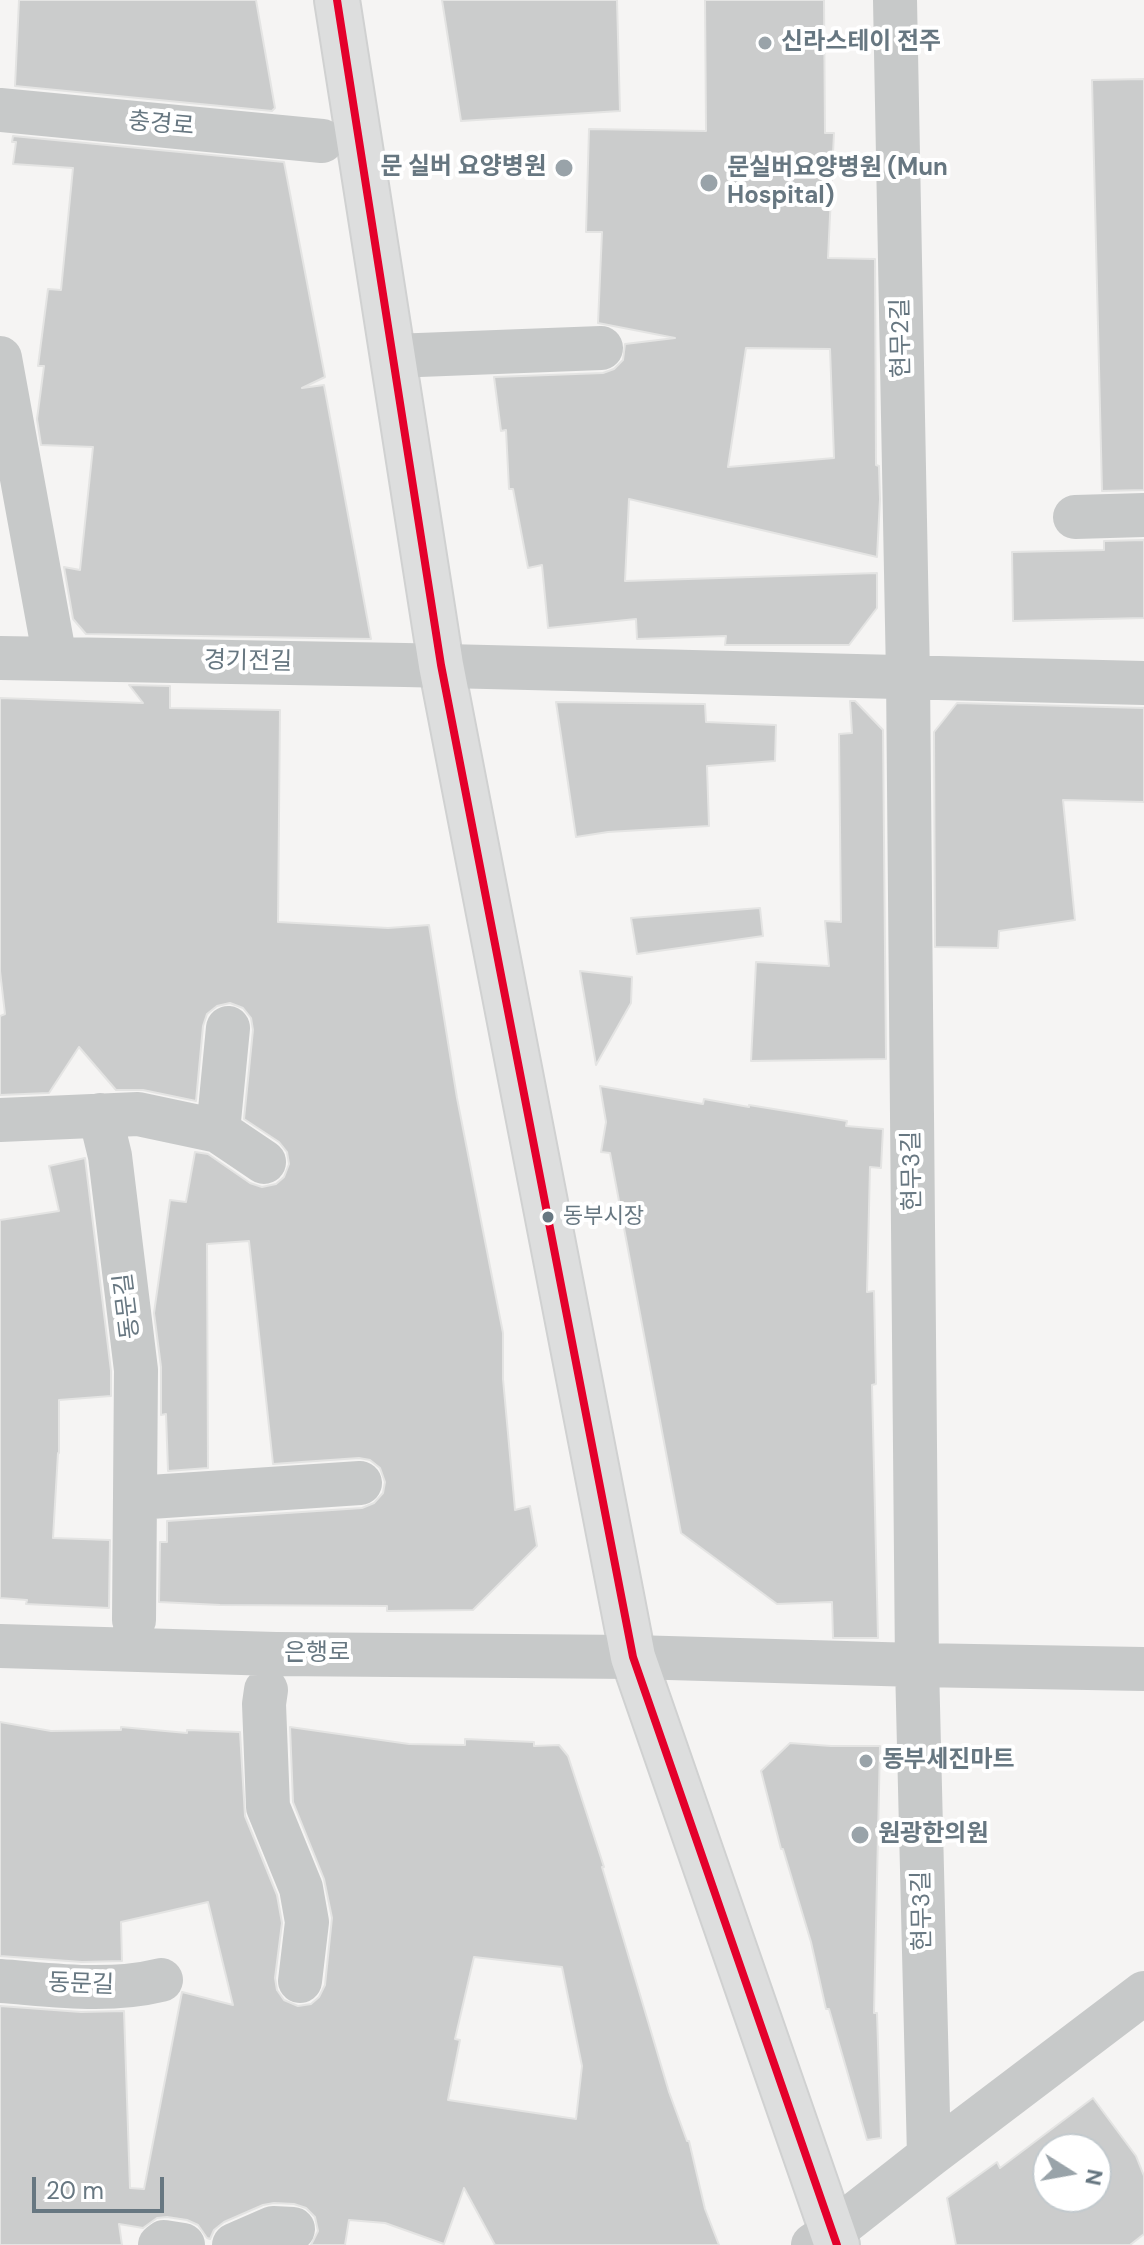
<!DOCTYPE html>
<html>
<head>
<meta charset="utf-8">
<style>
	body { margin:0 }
	#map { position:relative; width:1144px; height:2245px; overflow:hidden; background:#f5f4f3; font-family:"DM Sans",sans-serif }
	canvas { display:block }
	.north { position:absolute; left:1032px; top:2133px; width:80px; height:80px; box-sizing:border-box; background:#fff; border:2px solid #c2c9cd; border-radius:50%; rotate:101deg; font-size:22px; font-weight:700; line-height:32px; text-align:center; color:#677781 }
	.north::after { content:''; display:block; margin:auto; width:28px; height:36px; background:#99a3a9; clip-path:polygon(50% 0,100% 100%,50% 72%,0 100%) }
	.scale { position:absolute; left:32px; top:2177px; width:132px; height:36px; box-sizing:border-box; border:4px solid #677781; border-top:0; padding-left:10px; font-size:24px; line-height:28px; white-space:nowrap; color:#677781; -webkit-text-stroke:6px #fff; paint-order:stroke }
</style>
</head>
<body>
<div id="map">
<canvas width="1144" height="2245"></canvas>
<div class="north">N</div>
<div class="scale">20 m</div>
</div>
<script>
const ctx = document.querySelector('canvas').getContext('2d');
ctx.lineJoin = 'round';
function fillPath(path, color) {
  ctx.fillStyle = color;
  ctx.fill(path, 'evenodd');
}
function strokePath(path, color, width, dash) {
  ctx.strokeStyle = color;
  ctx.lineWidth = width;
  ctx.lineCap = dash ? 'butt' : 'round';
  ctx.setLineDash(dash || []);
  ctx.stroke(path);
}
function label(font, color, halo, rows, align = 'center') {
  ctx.font = font + ' "DM Sans","Noto Sans KR",sans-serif';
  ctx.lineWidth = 8;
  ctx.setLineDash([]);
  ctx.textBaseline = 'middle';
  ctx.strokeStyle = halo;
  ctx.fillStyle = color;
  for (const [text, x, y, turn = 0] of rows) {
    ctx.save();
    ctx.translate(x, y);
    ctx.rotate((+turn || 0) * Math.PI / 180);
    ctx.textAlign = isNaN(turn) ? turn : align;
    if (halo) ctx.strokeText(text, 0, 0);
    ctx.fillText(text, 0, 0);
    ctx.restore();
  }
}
const building = new Path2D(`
	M 19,0 L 256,0 L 275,108 L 272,111 L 15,86 Z
	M 442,0 L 617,0 L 620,111 L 461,121 Z
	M 705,0 L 824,0 L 825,133 L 834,133 L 828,258 L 875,259 L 876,465 L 879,466 L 880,499 L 877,557 L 629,499 L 625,581 L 877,573 L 877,608 L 849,645 L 725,645 L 726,636 L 637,639 L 636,619 L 548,628 L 542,565 L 528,568 L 513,489 L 509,489 L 506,430 L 501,431 L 494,377 L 603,373 L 614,369 L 623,360 L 625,344 L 675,338 L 598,323 L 602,232 L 586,232 L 589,129 L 706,131 ZM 746,348 L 830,349 L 834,458 L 728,467 Z
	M 1144,79 L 1144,490 L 1102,491 L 1092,80 Z
	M 13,136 L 284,162 L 325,377 L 302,388 L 324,385 L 371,639 L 86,634 L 73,619 L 64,567 L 80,570 L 93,447 L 41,445 L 37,419 L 44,366 L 38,366 L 48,289 L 61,290 L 73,168 L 13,164 L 16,142 L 12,142 Z
	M 1144,540 L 1144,618 L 1013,621 L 1012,552 L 1104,550 L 1104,541 Z
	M 129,685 L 170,686 L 170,708 L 280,710 L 278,922 L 388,928 L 429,925 L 457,1098 L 503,1333 L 503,1379 L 515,1510 L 530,1506 L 537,1546 L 473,1610 L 387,1611 L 387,1606 L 220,1605 L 159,1602 L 160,1542 L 167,1542 L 167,1521 L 362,1508 L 374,1503 L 383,1493 L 385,1482 L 380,1468 L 370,1460 L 359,1458 L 273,1464 L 249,1241 L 207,1244 L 208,1468 L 168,1471 L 166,1414 L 161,1415 L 161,1367 L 154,1313 L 170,1200 L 186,1202 L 195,1152 L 208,1154 L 250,1183 L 262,1187 L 276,1184 L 284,1177 L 289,1164 L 287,1152 L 279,1142 L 244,1119 L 253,1030 L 251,1018 L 243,1008 L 230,1003 L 217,1006 L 207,1014 L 203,1026 L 196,1101 L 143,1090 L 116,1090 L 79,1047 L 49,1093 L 0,1095 L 0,1016 L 5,1014 L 0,971 L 0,698 L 143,703 Z
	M 850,701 L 855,701 L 883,730 L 886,1059 L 751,1061 L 756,962 L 829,966 L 825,921 L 841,922 L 839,734 L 852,733 Z
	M 556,702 L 705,704 L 706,722 L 776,725 L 775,761 L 707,766 L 709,826 L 608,832 L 576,837 Z
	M 957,703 L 1144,708 L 1144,802 L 1063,800 L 1075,920 L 999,931 L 998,948 L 935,947 L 934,732 Z
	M 760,908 L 763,936 L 637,954 L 631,918 Z
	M 580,971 L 632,977 L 631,1003 L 596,1065 Z
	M 600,1086 L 703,1104 L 704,1099 L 749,1107 L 749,1105 L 847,1121 L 846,1126 L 883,1129 L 881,1168 L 870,1167 L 867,1292 L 874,1291 L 876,1384 L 872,1385 L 878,1638 L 833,1638 L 832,1602 L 777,1604 L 681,1533 L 610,1153 L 601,1152 L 606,1122 Z
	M 85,1158 L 111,1371 L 111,1396 L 59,1400 L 59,1453 L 58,1453 L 53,1538 L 110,1540 L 109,1608 L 26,1604 L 27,1600 L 0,1598 L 0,1220 L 59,1211 L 49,1166 Z
	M 0,1722 L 51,1731 L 121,1730 L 121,1727 L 187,1733 L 187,1730 L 240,1732 L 245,1816 L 277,1895 L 282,1923 L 275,1978 L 277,1990 L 284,2000 L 298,2006 L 311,2004 L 319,1997 L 325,1985 L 332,1918 L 324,1879 L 293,1802 L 290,1727 L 409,1744 L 465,1745 L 465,1739 L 534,1742 L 534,1746 L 559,1745 L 568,1756 L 604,1867 L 602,1867 L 669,2092 L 687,2141 L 689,2141 L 705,2209 L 719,2245 L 495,2245 L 464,2188 L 444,2244 L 385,2223 L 349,2220 L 345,2245 L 311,2245 L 318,2231 L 315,2217 L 306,2208 L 294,2204 L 274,2203 L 263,2205 L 224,2222 L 214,2230 L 210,2239 L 207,2238 L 198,2225 L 187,2220 L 167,2217 L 157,2218 L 143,2228 L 119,2224 L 122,2245 L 0,2245 L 0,2006 L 81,2012 L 124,2011 L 130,2188 L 144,2189 L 182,1992 L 233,2005 L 208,1902 L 121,1922 L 122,1961 L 82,1962 L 0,1956 ZM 474,1957 L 562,1967 L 582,2066 L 576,2119 L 448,2100 L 460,2040 L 455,2039 Z
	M 790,1743 L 831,1746 L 880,1746 L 874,2013 L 877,2013 L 881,2138 L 867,2140 L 829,2009 L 826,2009 L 811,1942 L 783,1849 L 781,1849 L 761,1771 Z
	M 1093,2098 L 1136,2156 L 1144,2176 L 1144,2234 L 1130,2245 L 956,2245 L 947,2198 L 997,2162 L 1000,2168 ZM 1048,2149 L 1096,2149 L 1096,2197 L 1048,2197 Z`);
fillPath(building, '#cbcccc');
strokePath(building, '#e4e4e3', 2);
const secondary = new Path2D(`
	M 337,0 L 441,665 L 633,1657 L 837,2245`);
strokePath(secondary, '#d0d1d1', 48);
strokePath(new Path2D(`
	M 895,0 L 908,676 L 917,1665 L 929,2156
	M 0,110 L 322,141
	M 393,356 L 601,348
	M 0,358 L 55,659
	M 1075,517 L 1144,515
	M 0,658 L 405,665 L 1144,683
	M 100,1115 L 110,1156 L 136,1370 L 134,1620
	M 0,1120 L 138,1114 L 218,1131 L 264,1162
	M 218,1131 L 228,1028
	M 135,1498 L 360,1483
	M 0,1646 L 276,1654 L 633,1657 L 917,1665 L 1144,1669
	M 266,1690 L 264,1704 L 268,1807 L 301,1888 L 307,1922 L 300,1981
	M 0,1981 C 54,1985 108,1993 161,1980
	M 160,2245 L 164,2242 L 183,2245
	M 234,2245 L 273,2228 L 293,2229
	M 813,2245 L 831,2233 L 929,2156 L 1144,1993`), '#c7c9c9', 44);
strokePath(secondary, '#dddede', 44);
strokePath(new Path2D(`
	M 337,0 L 441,665 L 633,1657 L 837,2245`), '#e4002b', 8);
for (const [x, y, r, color] of [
	[765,43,8,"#99a3a9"],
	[564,168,10,"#99a3a9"],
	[709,183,10,"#99a3a9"],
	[548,1217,7,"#677781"],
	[866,1761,8,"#99a3a9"],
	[860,1835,10,"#99a3a9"]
]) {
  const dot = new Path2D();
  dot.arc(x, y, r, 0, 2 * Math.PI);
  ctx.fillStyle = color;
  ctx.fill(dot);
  strokePath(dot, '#fff', 3);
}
label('22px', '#677781', '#fff', [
	["동부시장",563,1217]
], 'left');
label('bold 24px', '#677781', '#fff', [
	["신라스테이 전주",781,43],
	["문 실버 요양병원",546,168,"right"],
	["문실버요양병원 (Mun",727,169],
	["Hospital)",727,197],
	["동부세진마트",882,1761],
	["원광한의원",878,1835]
], 'left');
label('24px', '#677781', '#fff', [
	["충경로",161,125,5],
	["현무2길",902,338,-91],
	["경기전길",248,662,1],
	["현무3길",913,1171,-91],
	["동문길",128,1306,-97],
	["은행로",317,1654],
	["현무3길",923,1911,-91],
	["동문길",81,1985,2]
]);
</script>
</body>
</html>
